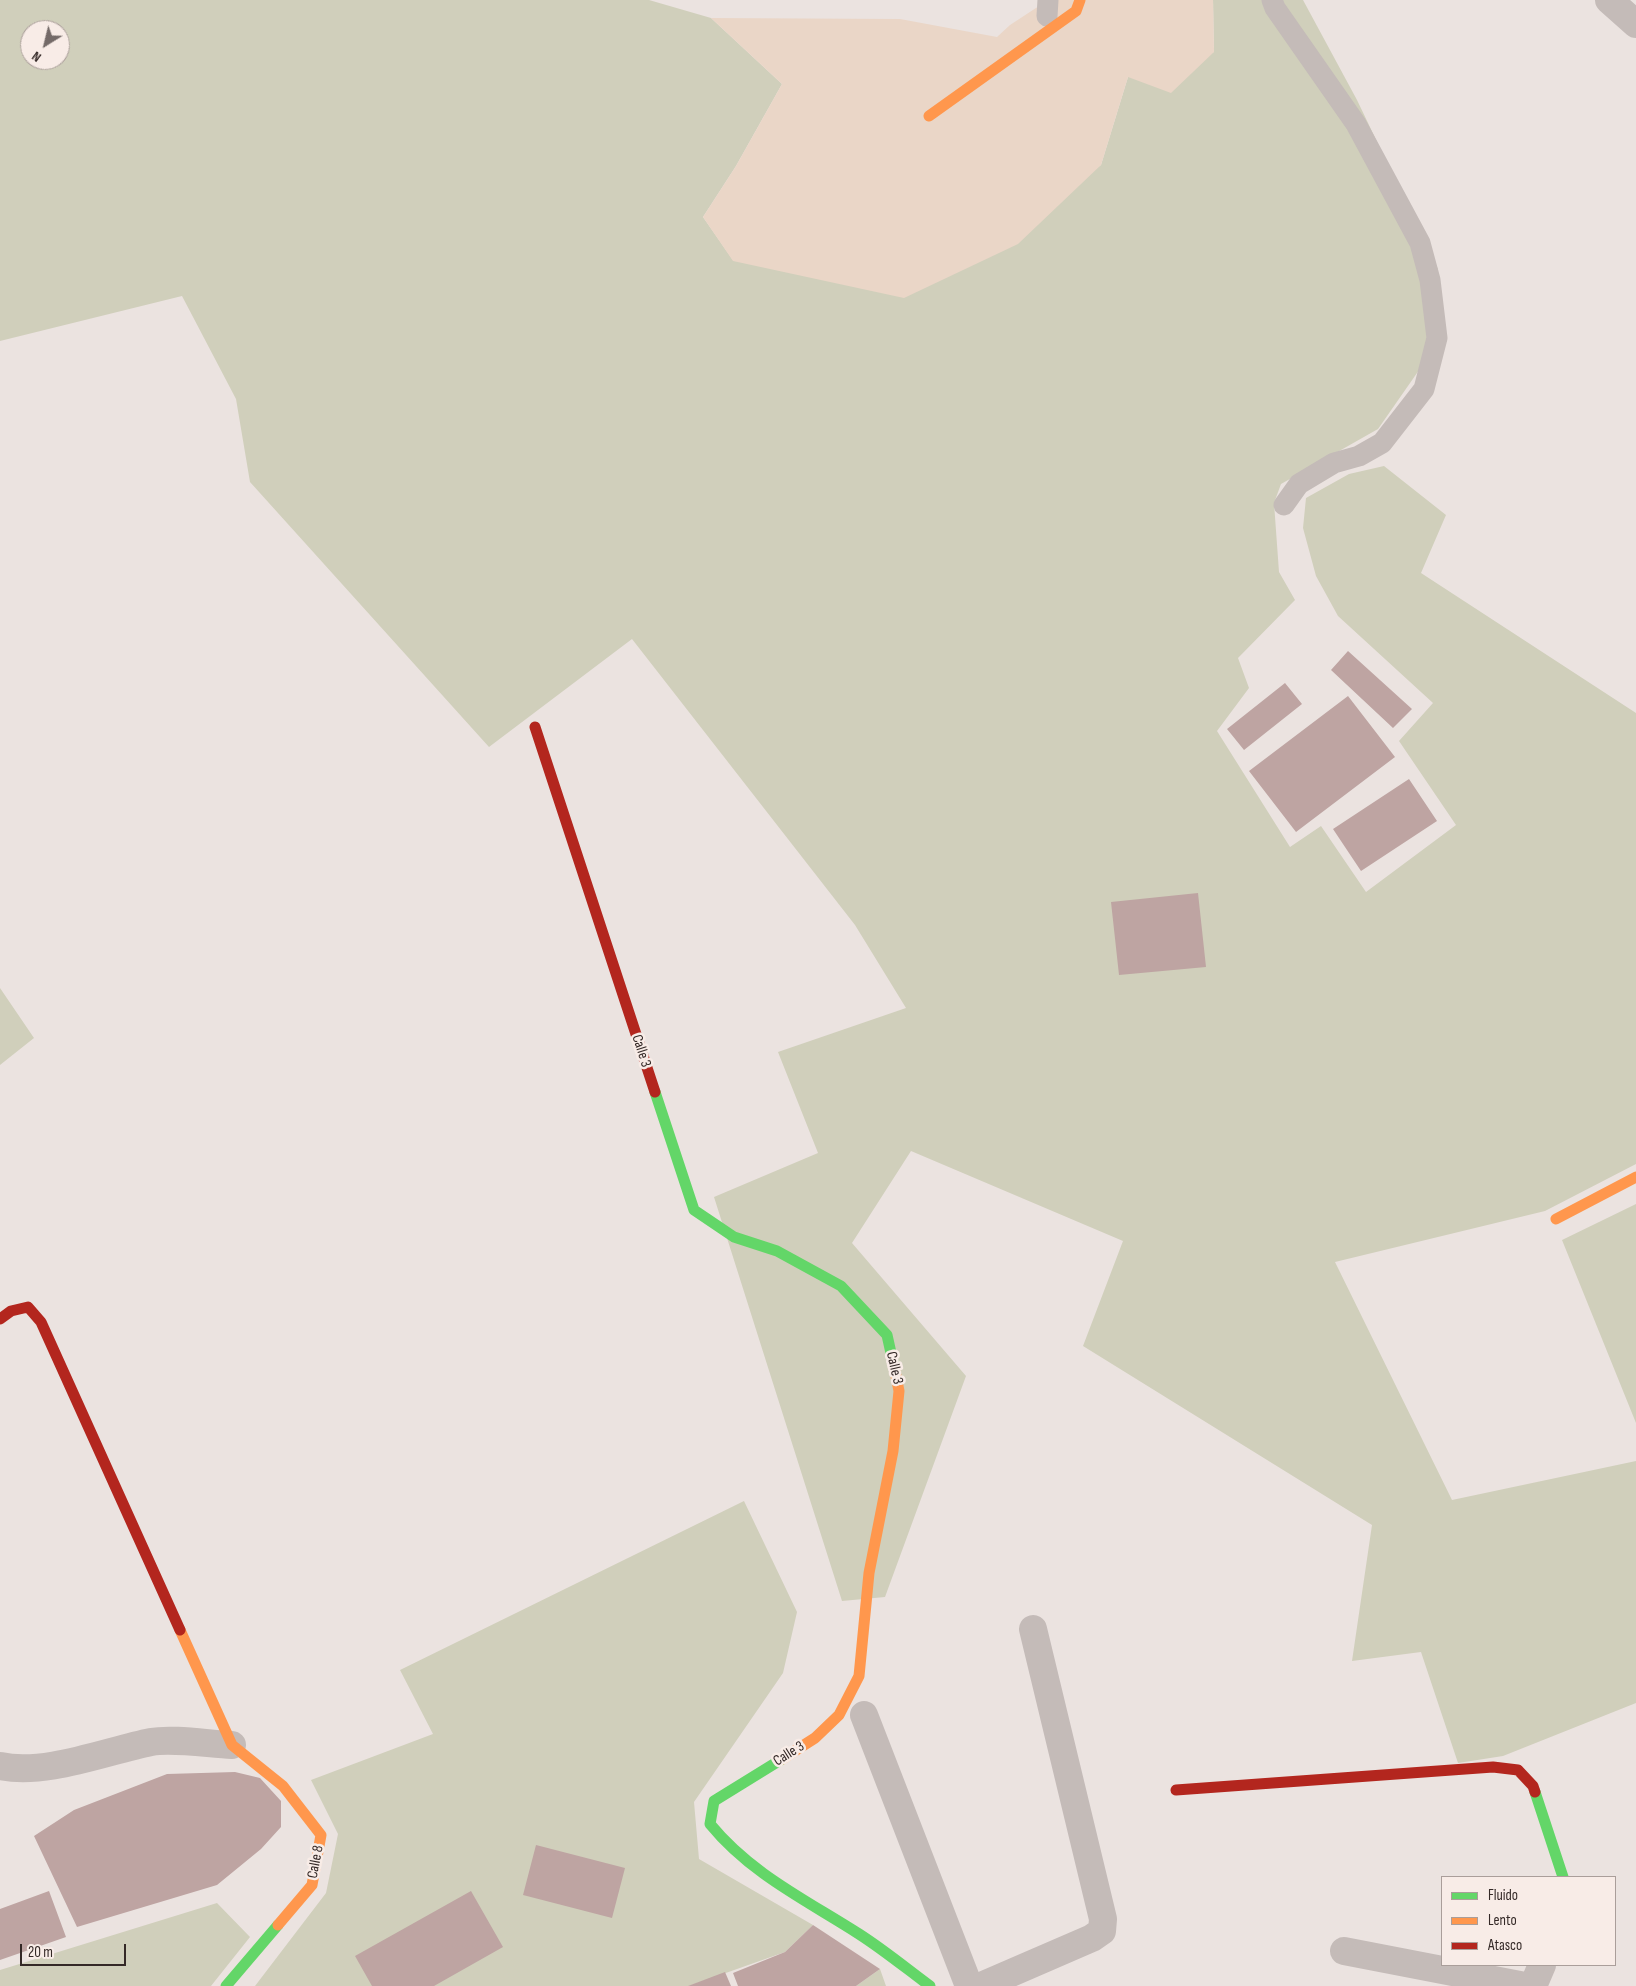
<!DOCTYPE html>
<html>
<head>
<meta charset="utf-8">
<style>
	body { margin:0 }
	#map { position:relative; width:1636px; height:1986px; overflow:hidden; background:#ebe3e0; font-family:"Sofia Sans Condensed",sans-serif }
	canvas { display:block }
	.legend { position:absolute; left:1441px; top:1876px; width:175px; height:90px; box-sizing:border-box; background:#f8ece7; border:1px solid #aa9e9a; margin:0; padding:6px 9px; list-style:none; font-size:15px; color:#342927 }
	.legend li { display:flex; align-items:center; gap:10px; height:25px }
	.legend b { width:25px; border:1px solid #aa9e9a }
	.north { position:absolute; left:20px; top:20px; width:50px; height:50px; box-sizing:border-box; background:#f8ece7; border:1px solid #aa9e9a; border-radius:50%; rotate:216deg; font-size:14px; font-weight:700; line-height:20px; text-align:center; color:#342927 }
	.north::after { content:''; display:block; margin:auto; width:18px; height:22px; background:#746a68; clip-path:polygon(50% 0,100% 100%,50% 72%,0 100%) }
	.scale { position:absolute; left:20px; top:1944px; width:106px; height:22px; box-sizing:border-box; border:2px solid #342927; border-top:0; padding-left:6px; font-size:15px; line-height:18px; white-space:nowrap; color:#342927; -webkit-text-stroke:4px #f8ece7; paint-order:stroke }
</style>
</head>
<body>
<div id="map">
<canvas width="1636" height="1986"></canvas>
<ul class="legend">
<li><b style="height:6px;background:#63d668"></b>Fluido</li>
<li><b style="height:6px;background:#ff974d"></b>Lento</li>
<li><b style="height:6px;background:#b3261e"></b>Atasco</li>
</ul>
<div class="north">N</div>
<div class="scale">20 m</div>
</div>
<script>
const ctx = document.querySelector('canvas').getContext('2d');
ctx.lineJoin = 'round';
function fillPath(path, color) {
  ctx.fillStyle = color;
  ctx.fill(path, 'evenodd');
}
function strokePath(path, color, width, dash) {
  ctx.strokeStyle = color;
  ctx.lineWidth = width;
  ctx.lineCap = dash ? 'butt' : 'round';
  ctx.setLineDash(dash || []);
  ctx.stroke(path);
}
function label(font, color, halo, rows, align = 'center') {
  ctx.font = font + ' "Sofia Sans Condensed",sans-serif';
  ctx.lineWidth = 5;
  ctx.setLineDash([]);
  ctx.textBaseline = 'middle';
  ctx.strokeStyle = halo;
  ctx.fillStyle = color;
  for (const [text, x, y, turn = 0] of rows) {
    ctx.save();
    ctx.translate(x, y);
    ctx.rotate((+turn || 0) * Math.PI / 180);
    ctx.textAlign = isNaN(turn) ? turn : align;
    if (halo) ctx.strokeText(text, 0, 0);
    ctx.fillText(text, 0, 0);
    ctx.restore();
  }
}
fillPath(new Path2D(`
	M 0,0 L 649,0 L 711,18 L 782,84 L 736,166 L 703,217 L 733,260 L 916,289 L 1101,165 L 1128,77 L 1214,52 L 1213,0 L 1303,0 L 1357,100 L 1438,269 L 1433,350 L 1378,429 L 1281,484 L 1274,503 L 1279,572 L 1295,600 L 1238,658 L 1249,688 L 1217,731 L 1290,847 L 1321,826 L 1366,892 L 1456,825 L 1399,741 L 1433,703 L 1338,616 L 1316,576 L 1303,528 L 1306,498 L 1349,474 L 1384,466 L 1446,515 L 1421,573 L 1636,713 L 1636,1164 L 1545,1211 L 1335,1262 L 1452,1500 L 1636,1461 L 1636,1703 L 1503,1756 L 1458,1763 L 1421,1652 L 1352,1661 L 1372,1525 L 1083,1346 L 1123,1241 L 911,1151 L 852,1243 L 966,1376 L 885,1597 L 842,1601 L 714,1197 L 818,1153 L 778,1052 L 906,1008 L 855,925 L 632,639 L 489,747 L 250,482 L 236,399 L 182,296 L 0,341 ZM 30,30 L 60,30 L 60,60 L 30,60 Z
	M 0,988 L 34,1038 L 0,1065 Z
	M 1636,1204 L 1636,1423 L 1562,1240 Z
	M 744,1501 L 797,1612 L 783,1673 L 694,1802 L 699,1859 L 813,1925 L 785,1952 L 689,1986 L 255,1986 L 326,1893 L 338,1834 L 311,1780 L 433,1734 L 400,1670 Z
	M 217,1903 L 250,1937 L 211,1986 L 0,1986 L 0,1970 Z
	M 880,1969 L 886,1986 L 856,1986 Z`), '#d0cfbb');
fillPath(new Path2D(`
	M 1041,0 L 1213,0 L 1214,52 L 1171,93 L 1128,77 L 1101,165 L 1018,244 L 904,298 L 733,261 L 703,217 L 736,166 L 782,84 L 711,18 L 900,19 L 997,37 L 1010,25 L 1039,6 Z`), '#ead6c7');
fillPath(new Path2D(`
	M 1348,651 L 1412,709 L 1393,728 L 1331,670 Z
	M 1285,683 L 1302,704 L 1244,750 L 1227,729 Z
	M 1348,696 L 1395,757 L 1296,832 L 1249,771 Z
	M 1409,779 L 1437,821 L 1361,871 L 1333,829 Z
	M 1198,893 L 1206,967 L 1119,975 L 1111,902 Z
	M 235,1772 L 260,1778 L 281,1801 L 281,1827 L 261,1849 L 217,1885 L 77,1927 L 34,1836 L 74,1810 L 167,1774 Z
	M 536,1845 L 625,1868 L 612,1918 L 523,1895 Z
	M 49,1891 L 66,1937 L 0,1960 L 0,1909 Z
	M 471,1891 L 503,1947 L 434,1986 L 372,1986 L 355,1956 Z
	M 813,1925 L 880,1969 L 856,1986 L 738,1986 L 733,1973 L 785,1952 Z
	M 725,1972 L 731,1986 L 688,1986 Z`), '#bea4a2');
strokePath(new Path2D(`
	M 1272,0 L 1275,8 L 1356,124 L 1420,243 L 1430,280 L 1437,338 L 1424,389 L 1382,443 L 1359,456 L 1334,463 L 1299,484 L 1284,505
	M 1047,16 L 1048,0`), '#c4bbb8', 21);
strokePath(new Path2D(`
	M 1609,0 L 1636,24
	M 864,1715 L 969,1986
	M 0,1766 C 45,1776 106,1751 151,1742 C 172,1738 209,1744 232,1745
	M 1344,1951 L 1525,1986
	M 981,1986 L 1092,1938 L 1102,1931 L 1103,1919 L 1033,1629
	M 1533,1986 L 1542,1965`), '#c4bbb8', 28);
strokePath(new Path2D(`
	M 655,1092 L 694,1210 L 734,1237 L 777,1251 L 841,1286 L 887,1335 L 895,1371
	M 782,1759 L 714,1801 L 710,1824 C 751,1874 806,1900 859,1934 C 884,1950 907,1969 930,1986
	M 1535,1792 L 1563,1877
	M 226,1986 L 278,1925`), '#63d668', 11);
strokePath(new Path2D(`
	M 929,116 L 1076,11 L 1080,0
	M 1556,1219 L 1636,1177
	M 180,1630 L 232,1745 L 283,1786 L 321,1835 L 312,1885 L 278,1925
	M 782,1759 L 815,1738 L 839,1715 L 859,1676 L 869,1573 L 893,1451 L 899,1391 L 895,1371`), '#ff974d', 11);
strokePath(new Path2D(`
	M 535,727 L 655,1092
	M 0,1319 L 11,1311 L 28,1307 L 41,1322 L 180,1630
	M 1176,1790 L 1493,1767 L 1518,1770 L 1533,1786 L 1535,1792`), '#b3261e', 11);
label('15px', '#342927', '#f8ece7', [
	["Calle 3",641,1051,72],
	["Calle 3",894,1368,77],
	["Calle 3",789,1754,-32],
	["Calle 8",316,1862,-79]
]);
</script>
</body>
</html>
